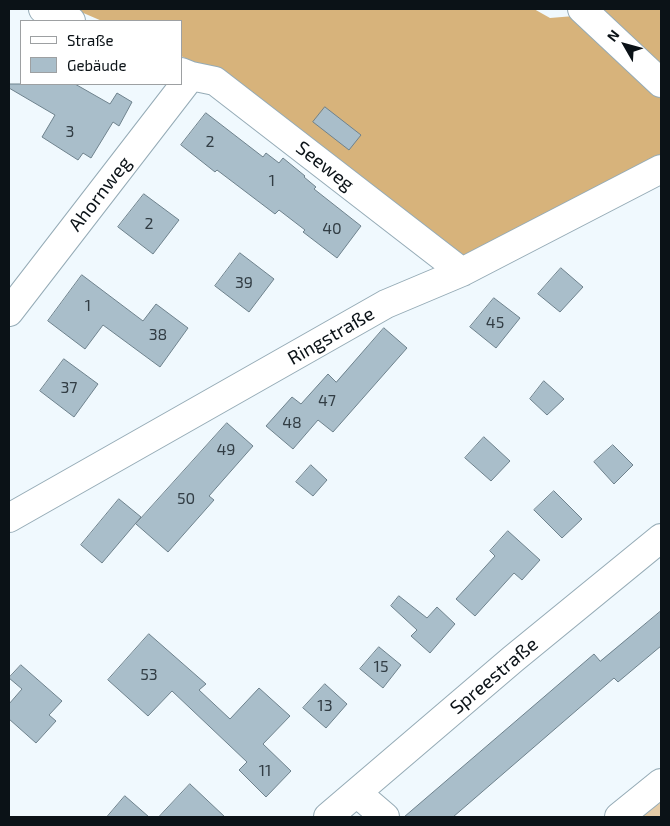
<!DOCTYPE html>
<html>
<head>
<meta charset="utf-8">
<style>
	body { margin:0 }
	#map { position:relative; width:670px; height:826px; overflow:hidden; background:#f0f9fe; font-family:"Exo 2",sans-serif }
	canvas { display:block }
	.frame { position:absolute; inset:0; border:10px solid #0b1217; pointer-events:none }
	.legend { position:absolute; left:20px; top:20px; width:162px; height:65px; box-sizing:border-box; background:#fff; border:1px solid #9da0a2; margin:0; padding:6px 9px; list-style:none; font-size:15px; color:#0b1217 }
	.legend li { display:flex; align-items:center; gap:10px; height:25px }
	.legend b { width:25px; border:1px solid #9da0a2 }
	.north { position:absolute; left:600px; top:20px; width:50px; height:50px; -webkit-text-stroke:4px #fff; paint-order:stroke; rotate:308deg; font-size:14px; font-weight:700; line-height:20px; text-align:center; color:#0b1217 }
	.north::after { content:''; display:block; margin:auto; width:18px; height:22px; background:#0b1217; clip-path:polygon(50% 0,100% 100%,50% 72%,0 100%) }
</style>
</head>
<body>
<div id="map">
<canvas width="670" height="826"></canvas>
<div class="frame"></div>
<ul class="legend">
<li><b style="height:6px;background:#fff"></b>Straße</li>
<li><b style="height:14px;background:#a9beca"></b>Gebäude</li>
</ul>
<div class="north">N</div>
</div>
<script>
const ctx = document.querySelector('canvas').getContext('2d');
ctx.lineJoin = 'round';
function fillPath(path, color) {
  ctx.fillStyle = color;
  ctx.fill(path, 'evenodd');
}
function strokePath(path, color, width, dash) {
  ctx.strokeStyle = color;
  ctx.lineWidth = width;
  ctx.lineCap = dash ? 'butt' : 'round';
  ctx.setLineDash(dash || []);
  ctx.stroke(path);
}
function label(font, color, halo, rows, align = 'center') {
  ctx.font = font + ' "Exo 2",sans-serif';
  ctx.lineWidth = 4;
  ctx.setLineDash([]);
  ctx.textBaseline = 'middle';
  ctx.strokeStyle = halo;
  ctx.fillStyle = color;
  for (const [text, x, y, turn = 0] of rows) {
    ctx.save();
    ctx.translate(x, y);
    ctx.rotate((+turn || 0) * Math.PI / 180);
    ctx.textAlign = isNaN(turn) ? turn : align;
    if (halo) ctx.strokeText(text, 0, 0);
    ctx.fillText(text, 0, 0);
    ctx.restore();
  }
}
fillPath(new Path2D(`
	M 661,795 L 661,817 L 634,817 Z`), '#e5cca8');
fillPath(new Path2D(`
	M 74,9 L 534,9 L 550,18 L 574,16 L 661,99 L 661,154 L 467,258 L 222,70 L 195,63 L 181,56 L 181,21 L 102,21 Z
	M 596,9 L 661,9 L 661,71 Z`), '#d7b37b');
const building = new Path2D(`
	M 9,84 L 75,84 L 110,104 L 117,93 L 132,102 L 119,126 L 113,122 L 91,158 L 83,153 L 78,160 L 42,137 L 55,115 L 9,88 Z
	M 325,107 L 361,135 L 349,150 L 313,122 Z
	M 206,113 L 263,157 L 266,153 L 279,163 L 283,158 L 305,176 L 304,177 L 316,187 L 314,189 L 361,226 L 337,258 L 303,232 L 305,230 L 279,210 L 275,214 L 217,170 L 215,172 L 181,145 Z
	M 144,194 L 179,220 L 153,254 L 118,227 Z
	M 240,253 L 274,279 L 249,312 L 215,286 Z
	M 561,268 L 583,287 L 560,312 L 538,294 Z
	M 82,275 L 143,321 L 156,304 L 188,328 L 160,367 L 103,325 L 85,349 L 48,321 Z
	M 494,298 L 520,318 L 496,348 L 470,327 Z
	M 384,328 L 407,348 L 333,432 L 318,420 L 293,449 L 266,426 L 292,397 L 301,404 L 328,374 L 336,382 Z
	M 64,359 L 98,384 L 74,417 L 40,391 Z
	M 544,381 L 564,399 L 547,415 L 530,399 Z
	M 227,423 L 253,446 L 209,496 L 214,500 L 168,552 L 136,524 Z
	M 484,437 L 510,461 L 491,481 L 465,458 Z
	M 613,445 L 633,465 L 614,484 L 594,462 Z
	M 311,465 L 327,480 L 313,496 L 296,482 Z
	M 554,491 L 582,519 L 562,538 L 534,510 Z
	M 119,499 L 141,517 L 102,563 L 81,545 Z
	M 508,531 L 540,560 L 522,580 L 514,573 L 475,616 L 456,599 L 495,556 L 490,551 Z
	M 399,596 L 427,618 L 437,607 L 455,624 L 430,653 L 411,636 L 417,630 L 391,606 Z
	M 661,611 L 661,646 L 618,682 L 614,678 L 453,817 L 404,817 L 594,654 L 600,661 Z
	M 149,634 L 206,684 L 199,690 L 230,719 L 259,688 L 290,716 L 263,744 L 291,771 L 266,797 L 239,770 L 247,762 L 172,691 L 148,716 L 108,680 Z
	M 379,647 L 401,665 L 383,688 L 360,669 Z
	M 21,665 L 62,701 L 49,715 L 56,721 L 36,743 L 9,719 L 9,704 L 22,689 L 9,678 Z
	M 325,684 L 347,704 L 326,728 L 303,708 Z
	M 190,784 L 225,817 L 159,817 Z
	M 125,796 L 149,817 L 107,817 Z`);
fillPath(building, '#a9beca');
strokePath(building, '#6e828d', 1);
const minor = new Path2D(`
	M 43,9 L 71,21
	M 582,9 L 661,83
	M 181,72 L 191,76 L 215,81 L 462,272
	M 9,312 L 191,76
	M 9,518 L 386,304 L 462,272 L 661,169
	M 357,793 L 385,817
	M 328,817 L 513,659 L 661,538
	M 619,817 L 661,783`);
strokePath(minor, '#95abb6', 30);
strokePath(minor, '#fff', 28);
label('16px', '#323d44', null, [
	["3",70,132],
	["2",210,142],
	["1",272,181],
	["2",149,224],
	["40",332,229],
	["39",244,283],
	["1",88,306],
	["45",495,323],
	["38",158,335],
	["37",69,388],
	["47",327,401],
	["48",292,423],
	["49",226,450],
	["50",186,499],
	["15",381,667],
	["53",149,675],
	["13",325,706],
	["11",265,771]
]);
label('19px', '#0b1217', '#fff', [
	["Seeweg",325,166,38],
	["Ahornweg",100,194,-52],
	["Ringstraße",331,336,-30],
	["Spreestraße",494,676,-40]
]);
</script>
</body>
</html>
